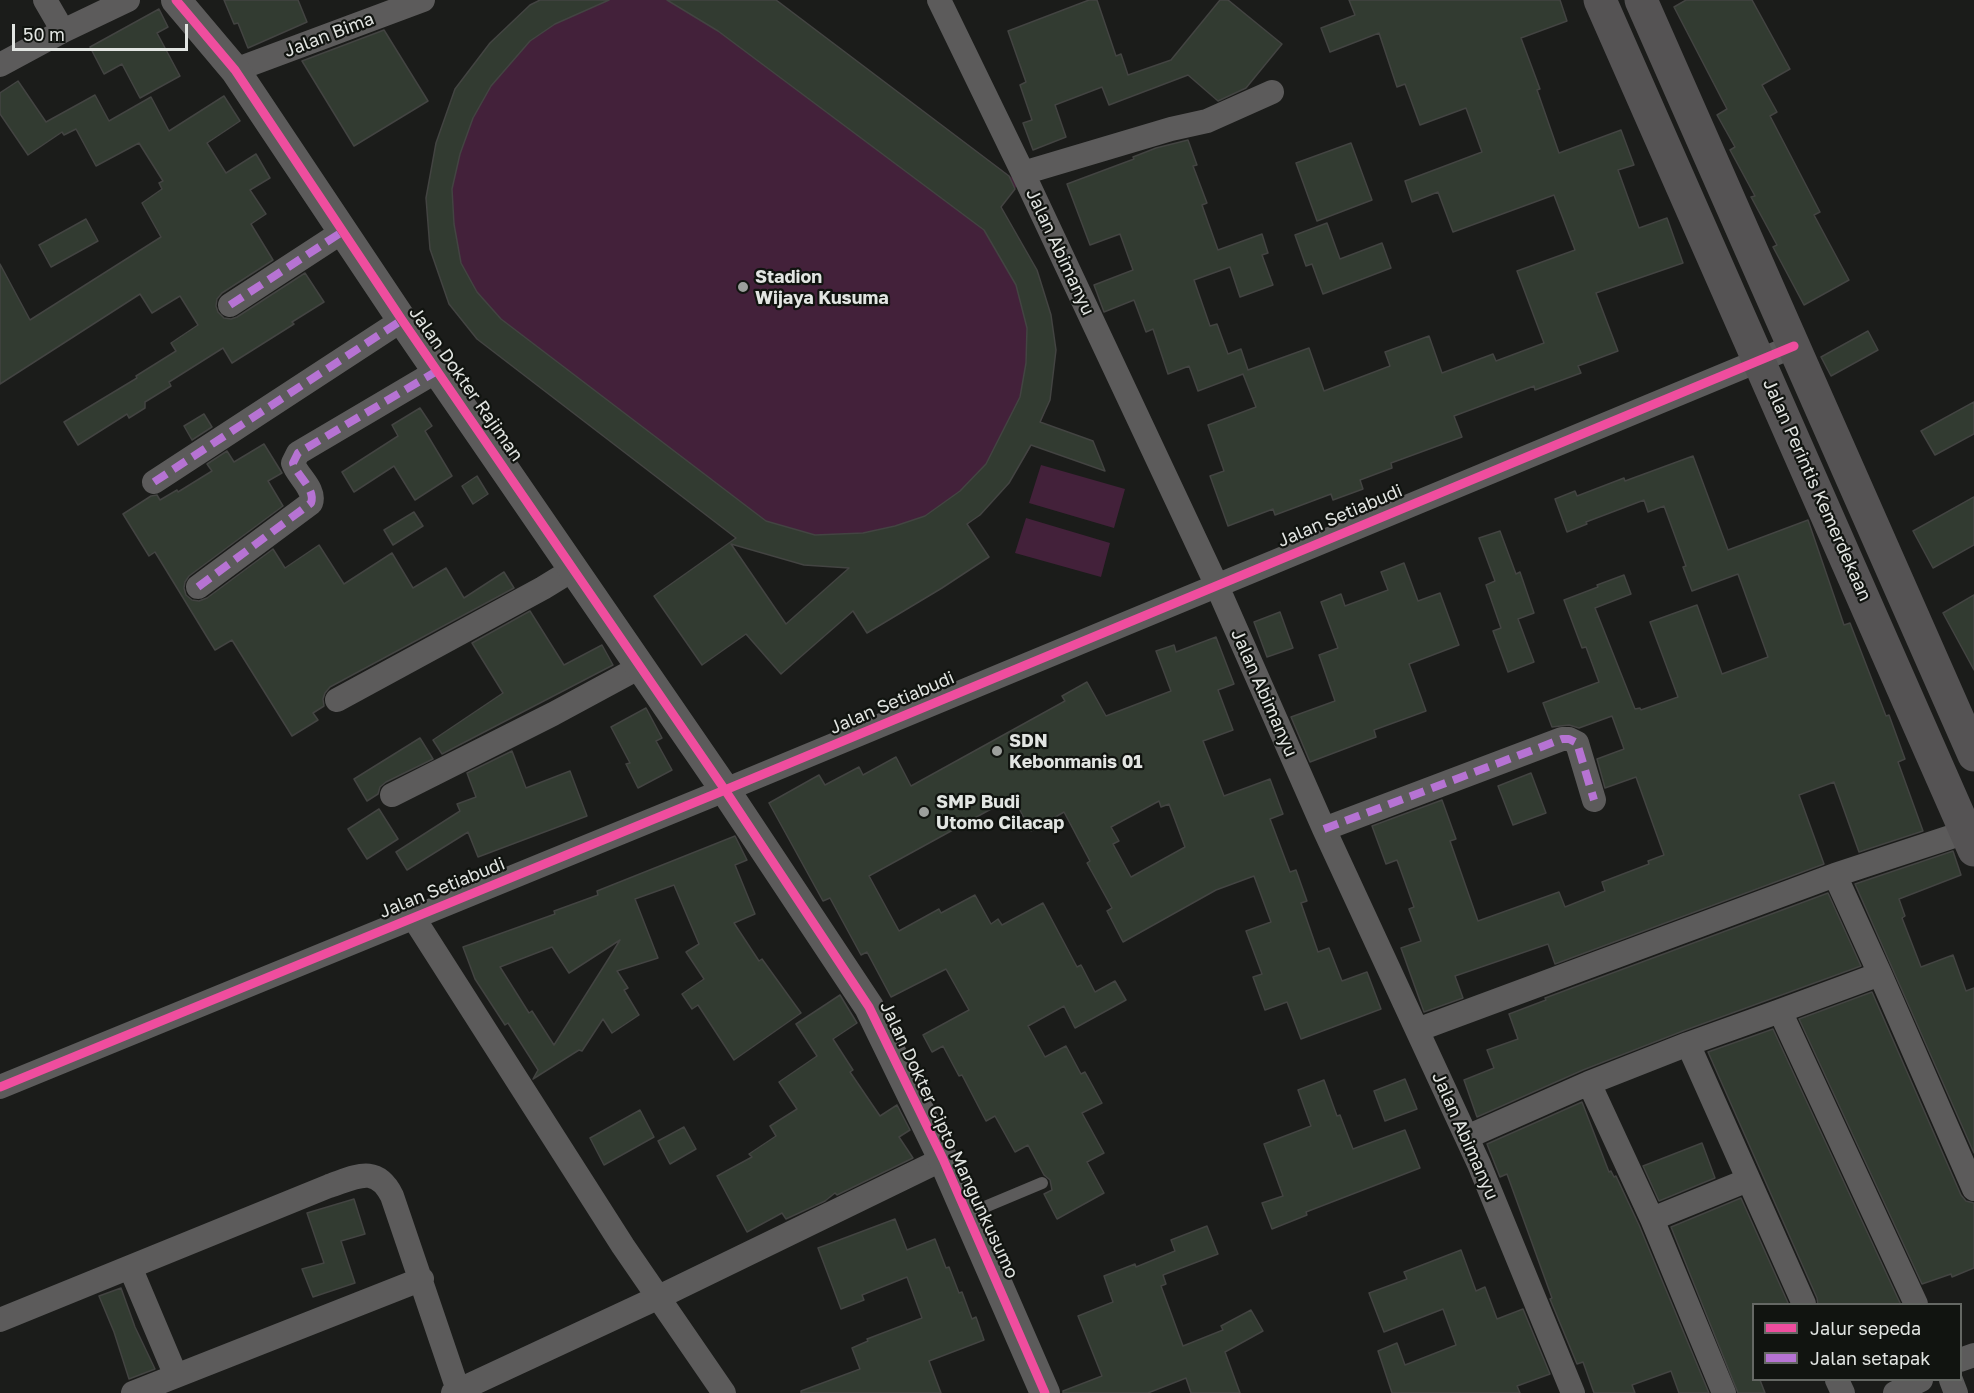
<!DOCTYPE html>
<html>
<head>
<meta charset="utf-8">
<style>
	body { margin:0 }
	#map { position:relative; width:1974px; height:1393px; overflow:hidden; background:#1b1c1a; font-family:"Golos Text",sans-serif }
	canvas { display:block }
	.legend { position:absolute; left:1752px; top:1303px; width:210px; height:78px; box-sizing:border-box; background:#111410; border:2px solid #656864; margin:0; padding:8px 10px; list-style:none; font-size:18px; color:#e2e5e2 }
	.legend li { display:flex; align-items:center; gap:12px; height:30px }
	.legend b { width:30px; border:2px solid #656864 }
	.scale { position:absolute; left:12px; top:24px; width:176px; height:27px; box-sizing:border-box; border:3px solid #e2e5e2; border-top:0; padding-left:8px; font-size:18px; line-height:21px; white-space:nowrap; color:#e2e5e2; -webkit-text-stroke:4px #111410; paint-order:stroke }
</style>
</head>
<body>
<div id="map">
<canvas width="1974" height="1393"></canvas>
<ul class="legend">
<li><b style="height:8px;background:#ef4d9e"></b>Jalur sepeda</li>
<li><b style="height:8px;background:#b673d3"></b>Jalan setapak</li>
</ul>
<div class="scale">50 m</div>
</div>
<script>
const ctx = document.querySelector('canvas').getContext('2d');
ctx.lineJoin = 'round';
function fillPath(path, color) {
  ctx.fillStyle = color;
  ctx.fill(path, 'evenodd');
}
function strokePath(path, color, width, dash) {
  ctx.strokeStyle = color;
  ctx.lineWidth = width;
  ctx.lineCap = dash ? 'butt' : 'round';
  ctx.setLineDash(dash || []);
  ctx.stroke(path);
}
function label(font, color, halo, rows, align = 'center') {
  ctx.font = font + ' "Golos Text",sans-serif';
  ctx.lineWidth = 4.5;
  ctx.setLineDash([]);
  ctx.textBaseline = 'middle';
  ctx.strokeStyle = halo;
  ctx.fillStyle = color;
  for (const [text, x, y, turn = 0] of rows) {
    ctx.save();
    ctx.translate(x, y);
    ctx.rotate((+turn || 0) * Math.PI / 180);
    ctx.textAlign = isNaN(turn) ? turn : align;
    if (halo) ctx.strokeText(text, 0, 0);
    ctx.fillText(text, 0, 0);
    ctx.restore();
  }
}
fillPath(new Path2D(`
	M 540,0 L 776,0 L 1019,183 L 1001,207 L 1037,270 L 1051,315 L 1056,350 L 1050,400 L 1030,448 L 1009,483 L 980,515 L 941,544 L 849,568 L 804,565 L 752,550 L 478,339 L 449,304 L 430,249 L 490,43 L 530,5 Z
	M 1041,465 L 1125,489 L 1114,528 L 1029,503 Z
	M 1026,518 L 1110,543 L 1101,577 L 1015,553 Z`), '#43213a');
const building = new Path2D(`
	M 224,0 L 298,0 L 307,22 L 248,48 L 238,23 L 234,24 Z
	M 540,0 L 609,0 L 555,24 L 530,41 L 491,86 L 473,118 L 460,154 L 452,189 L 454,224 L 461,263 L 477,292 L 501,319 L 766,521 L 815,535 L 863,533 L 895,526 L 925,516 L 960,491 L 986,464 L 1020,397 L 1026,363 L 1027,328 L 1016,285 L 984,230 L 718,31 L 667,0 L 776,0 L 1009,176 L 1015,189 L 1001,207 L 1037,270 L 1051,315 L 1056,350 L 1050,400 L 1040,422 L 1093,441 L 1105,471 L 1031,445 L 1009,483 L 980,515 L 967,524 L 989,557 L 942,588 L 867,633 L 853,611 L 781,674 L 746,634 L 702,665 L 654,596 L 736,538 L 477,339 L 449,304 L 430,249 L 426,198 L 436,143 L 455,89 L 490,43 L 530,5 ZM 731,544 L 804,565 L 849,568 L 786,624 Z
	M 1089,0 L 1097,0 L 1116,56 L 1121,54 L 1128,75 L 1171,60 L 1220,0 L 1228,0 L 1282,44 L 1246,88 L 1218,101 L 1188,75 L 1109,105 L 1102,87 L 1055,105 L 1066,137 L 1033,150 L 1023,123 L 1032,120 L 1020,85 L 1026,82 L 1008,31 Z
	M 1349,0 L 1560,0 L 1567,21 L 1521,38 L 1540,89 L 1537,90 L 1559,153 L 1621,130 L 1634,165 L 1618,170 L 1639,228 L 1667,218 L 1683,263 L 1596,293 L 1618,351 L 1578,366 L 1581,373 L 1535,390 L 1534,386 L 1454,416 L 1462,437 L 1391,463 L 1392,468 L 1360,480 L 1363,489 L 1333,500 L 1331,494 L 1275,515 L 1273,509 L 1228,526 L 1210,476 L 1224,471 L 1208,425 L 1256,407 L 1243,374 L 1198,391 L 1189,366 L 1168,374 L 1153,329 L 1146,332 L 1134,300 L 1104,312 L 1094,285 L 1133,270 L 1120,234 L 1090,245 L 1067,184 L 1134,159 L 1133,157 L 1156,148 L 1188,140 L 1197,165 L 1193,166 L 1207,203 L 1202,205 L 1218,250 L 1262,234 L 1268,253 L 1262,255 L 1273,285 L 1240,297 L 1230,267 L 1194,280 L 1210,326 L 1217,324 L 1228,354 L 1241,349 L 1248,370 L 1309,348 L 1324,391 L 1390,366 L 1385,352 L 1429,336 L 1442,373 L 1493,354 L 1496,361 L 1544,343 L 1517,271 L 1575,250 L 1554,195 L 1453,232 L 1438,192 L 1412,202 L 1405,181 L 1482,152 L 1466,108 L 1420,125 L 1405,84 L 1397,87 L 1379,33 L 1330,52 L 1321,28 L 1355,15 Z
	M 1686,0 L 1752,0 L 1790,69 L 1762,85 L 1777,112 L 1770,116 L 1820,212 L 1814,215 L 1849,280 L 1804,305 L 1773,247 L 1777,245 L 1751,197 L 1755,196 L 1730,150 L 1735,147 L 1717,115 L 1727,109 L 1674,7 Z
	M 159,9 L 168,27 L 157,33 L 180,76 L 140,98 L 122,64 L 104,74 L 90,47 Z
	M 384,30 L 428,101 L 354,146 L 302,61 Z
	M 18,81 L 46,122 L 95,95 L 109,121 L 151,97 L 169,131 L 224,96 L 240,121 L 207,143 L 226,173 L 256,154 L 270,178 L 250,190 L 266,214 L 251,224 L 273,260 L 222,293 L 217,299 L 216,306 L 218,312 L 224,318 L 231,319 L 237,317 L 305,273 L 324,302 L 292,322 L 294,324 L 232,363 L 223,348 L 169,382 L 171,386 L 145,402 L 145,408 L 129,418 L 127,414 L 78,445 L 64,422 L 137,378 L 136,376 L 176,351 L 171,343 L 198,325 L 180,296 L 152,313 L 140,294 L 0,384 L 0,264 L 30,320 L 161,237 L 142,203 L 162,189 L 159,183 L 163,181 L 139,143 L 96,166 L 76,129 L 64,135 L 62,132 L 28,155 L 0,114 L 0,93 Z
	M 1351,143 L 1372,200 L 1317,221 L 1296,163 Z
	M 86,219 L 98,241 L 51,267 L 39,245 Z
	M 1327,223 L 1340,259 L 1382,243 L 1391,268 L 1323,294 L 1312,264 L 1306,266 L 1295,235 Z
	M 1868,331 L 1878,350 L 1831,376 L 1821,357 Z
	M 1974,402 L 1974,434 L 1935,455 L 1921,431 Z
	M 420,408 L 432,426 L 425,431 L 452,476 L 415,500 L 394,466 L 354,492 L 342,472 L 398,436 L 392,425 Z
	M 204,414 L 212,427 L 192,440 L 184,426 Z
	M 264,444 L 282,473 L 268,481 L 283,506 L 189,576 L 185,582 L 184,588 L 186,595 L 192,600 L 199,601 L 207,598 L 273,549 L 285,568 L 319,545 L 344,584 L 392,553 L 413,588 L 446,568 L 464,598 L 504,572 L 514,588 L 330,687 L 325,693 L 323,699 L 324,706 L 313,713 L 318,720 L 292,736 L 232,640 L 215,650 L 155,552 L 149,556 L 123,514 L 151,496 L 157,495 L 160,500 L 177,490 L 178,492 L 212,471 L 207,464 L 227,451 L 234,462 Z
	M 1693,456 L 1728,550 L 1808,520 L 1844,625 L 1850,623 L 1886,716 L 1889,715 L 1905,759 L 1898,762 L 1923,831 L 1859,852 L 1834,782 L 1799,795 L 1824,864 L 1555,964 L 1548,944 L 1455,976 L 1463,998 L 1424,1012 L 1401,948 L 1421,941 L 1409,909 L 1414,907 L 1397,860 L 1386,864 L 1372,826 L 1442,800 L 1456,839 L 1450,841 L 1478,921 L 1559,892 L 1565,907 L 1605,891 L 1602,882 L 1649,864 L 1648,861 L 1664,855 L 1636,777 L 1605,788 L 1597,759 L 1624,749 L 1612,716 L 1579,728 L 1569,725 L 1552,727 L 1543,703 L 1599,682 L 1586,647 L 1582,648 L 1564,600 L 1598,587 L 1597,585 L 1624,575 L 1631,594 L 1595,608 L 1635,709 L 1640,708 L 1641,710 L 1678,697 L 1650,622 L 1697,605 L 1722,674 L 1768,657 L 1738,574 L 1692,591 L 1683,567 L 1686,566 L 1664,506 L 1648,512 L 1644,500 L 1586,522 L 1587,524 L 1567,532 L 1555,499 L 1575,491 L 1577,496 L 1624,478 L 1625,481 Z
	M 477,476 L 488,494 L 473,504 L 462,486 Z
	M 1974,497 L 1974,545 L 1933,568 L 1913,531 Z
	M 414,512 L 423,526 L 393,545 L 384,530 Z
	M 1500,531 L 1516,574 L 1520,572 L 1534,613 L 1518,619 L 1534,662 L 1508,672 L 1493,631 L 1501,628 L 1486,585 L 1495,581 L 1479,538 Z
	M 1404,563 L 1418,601 L 1440,593 L 1459,645 L 1409,664 L 1426,711 L 1374,730 L 1376,737 L 1310,762 L 1291,717 L 1335,701 L 1319,655 L 1338,648 L 1321,602 L 1341,594 L 1345,606 L 1388,590 L 1381,572 Z
	M 1974,595 L 1974,670 L 1943,613 Z
	M 530,611 L 564,665 L 602,645 L 613,665 L 442,754 L 433,740 L 503,693 L 472,643 Z
	M 1280,612 L 1293,648 L 1267,657 L 1254,622 Z
	M 1216,637 L 1234,684 L 1218,690 L 1233,730 L 1203,741 L 1224,796 L 1270,779 L 1283,814 L 1270,819 L 1290,872 L 1296,870 L 1307,901 L 1301,903 L 1318,952 L 1329,948 L 1342,981 L 1367,972 L 1381,1009 L 1301,1039 L 1287,1002 L 1265,1010 L 1253,977 L 1262,974 L 1246,931 L 1271,922 L 1254,876 L 1216,890 L 1123,942 L 1107,911 L 1112,908 L 1087,863 L 1090,861 L 1064,812 L 1031,831 L 1013,797 L 869,876 L 899,931 L 939,909 L 941,913 L 975,895 L 991,924 L 998,919 L 1002,925 L 1043,903 L 1077,967 L 1081,965 L 1095,992 L 1115,981 L 1126,1000 L 1075,1028 L 1064,1006 L 1028,1026 L 1045,1057 L 1066,1046 L 1081,1074 L 1085,1072 L 1102,1103 L 1082,1113 L 1104,1153 L 1087,1162 L 1104,1193 L 1057,1219 L 1044,1194 L 1052,1190 L 1050,1180 L 1044,1175 L 1028,1145 L 1015,1152 L 995,1116 L 986,1121 L 962,1075 L 959,1076 L 943,1046 L 932,1052 L 923,1035 L 969,1010 L 946,969 L 891,997 L 867,952 L 861,955 L 830,898 L 823,901 L 769,803 L 819,775 L 825,785 L 859,767 L 863,775 L 896,757 L 911,786 L 1065,701 L 1062,696 L 1087,682 L 1106,716 L 1171,691 L 1156,651 L 1174,645 L 1176,652 ZM 1159,801 L 1161,807 L 1169,804 L 1185,847 L 1131,877 L 1113,844 L 1119,841 L 1111,827 Z
	M 646,708 L 662,738 L 656,741 L 672,770 L 638,788 L 626,764 L 630,763 L 611,727 Z
	M 420,738 L 433,759 L 386,782 L 380,787 L 378,794 L 367,801 L 354,779 Z
	M 512,751 L 526,788 L 570,771 L 587,816 L 478,857 L 468,832 L 407,870 L 396,852 L 460,811 L 457,804 L 476,797 L 467,773 Z
	M 1531,773 L 1546,813 L 1513,825 L 1498,786 Z
	M 379,809 L 398,839 L 367,859 L 348,829 Z
	M 735,836 L 747,860 L 735,865 L 755,914 L 734,923 L 759,961 L 762,959 L 801,1013 L 734,1060 L 698,1005 L 692,1009 L 682,994 L 704,979 L 686,952 L 699,944 L 674,885 L 635,899 L 658,958 L 617,971 L 628,988 L 624,990 L 639,1015 L 612,1033 L 603,1019 L 582,1051 L 579,1050 L 533,1079 L 538,1070 L 508,1023 L 505,1025 L 475,979 L 463,947 L 555,914 L 554,911 L 598,895 L 597,891 ZM 620,940 L 609,958 L 554,1045 L 532,1011 L 529,1013 L 500,967 L 552,947 L 569,973 Z
	M 1953,851 L 1961,875 L 1899,899 L 1905,916 L 1902,918 L 1921,967 L 1953,955 L 1966,991 L 1974,988 L 1974,1153 L 1855,884 Z
	M 1828,893 L 1861,966 L 1683,1031 L 1583,1070 L 1477,1117 L 1464,1080 L 1494,1068 L 1487,1050 L 1518,1039 L 1509,1014 L 1546,1000 L 1545,998 Z
	M 1872,992 L 1961,1195 L 1966,1201 L 1974,1203 L 1974,1268 L 1952,1277 L 1951,1274 L 1922,1284 L 1799,1019 Z
	M 840,995 L 857,1023 L 833,1039 L 853,1070 L 850,1072 L 880,1116 L 897,1105 L 910,1130 L 899,1137 L 913,1158 L 837,1195 L 835,1193 L 825,1201 L 786,1219 L 782,1213 L 747,1232 L 717,1176 L 752,1157 L 749,1154 L 776,1136 L 770,1126 L 797,1109 L 779,1082 L 817,1056 L 796,1024 Z
	M 1773,1029 L 1901,1305 L 1818,1305 L 1817,1298 L 1708,1052 Z
	M 1405,1079 L 1417,1109 L 1385,1121 L 1374,1091 Z
	M 1324,1080 L 1337,1116 L 1340,1115 L 1353,1149 L 1405,1130 L 1420,1168 L 1306,1212 L 1307,1215 L 1272,1229 L 1262,1203 L 1283,1196 L 1264,1144 L 1311,1126 L 1298,1090 Z
	M 1582,1102 L 1609,1172 L 1611,1171 L 1614,1177 L 1616,1176 L 1639,1225 L 1709,1393 L 1679,1393 L 1671,1371 L 1632,1385 L 1635,1393 L 1594,1393 L 1583,1362 L 1577,1364 L 1550,1299 L 1552,1298 L 1507,1174 L 1500,1177 L 1487,1144 Z
	M 640,1110 L 654,1137 L 604,1165 L 590,1138 Z
	M 684,1127 L 696,1149 L 670,1164 L 658,1141 Z
	M 1702,1143 L 1715,1178 L 1659,1201 L 1643,1166 Z
	M 1741,1198 L 1789,1305 L 1754,1305 L 1754,1380 L 1760,1380 L 1765,1393 L 1738,1393 L 1671,1227 Z
	M 354,1199 L 365,1234 L 341,1241 L 355,1283 L 313,1297 L 302,1269 L 324,1263 L 307,1213 Z
	M 895,1219 L 907,1250 L 935,1239 L 946,1268 L 949,1267 L 959,1293 L 962,1292 L 972,1319 L 976,1317 L 984,1340 L 929,1361 L 941,1393 L 801,1393 L 801,1391 L 860,1369 L 852,1348 L 868,1341 L 867,1339 L 922,1318 L 907,1277 L 862,1295 L 864,1300 L 841,1309 L 818,1248 Z
	M 1207,1226 L 1218,1254 L 1163,1275 L 1166,1284 L 1161,1286 L 1183,1346 L 1223,1330 L 1221,1326 L 1251,1310 L 1263,1331 L 1225,1352 L 1240,1393 L 1191,1393 L 1186,1378 L 1148,1393 L 1063,1393 L 1063,1391 L 1102,1376 L 1078,1316 L 1113,1302 L 1104,1276 L 1135,1264 L 1136,1267 L 1175,1251 L 1171,1240 Z
	M 1461,1250 L 1476,1291 L 1485,1287 L 1497,1319 L 1523,1309 L 1550,1374 L 1517,1386 L 1520,1393 L 1392,1393 L 1378,1351 L 1397,1343 L 1405,1365 L 1456,1345 L 1443,1309 L 1384,1332 L 1369,1293 L 1407,1279 L 1404,1272 Z
	M 121,1288 L 135,1327 L 155,1369 L 129,1379 L 114,1332 L 99,1296 Z`);
fillPath(building, '#323b31');
strokePath(building, '#434442', 1.5);
strokePath(new Path2D(`
	M 968,1214 L 1042,1183`), '#5c5b5b', 12);
strokePath(new Path2D(`
	M 45,0 L 63,31 L 128,0
	M 939,0 L 1023,173 L 1217,586 L 1324,829 L 1479,1164 L 1573,1393
	M 0,65 L 63,31
	M 235,70 L 423,0
	M 1023,173 L 1171,129 L 1207,121 L 1272,92
	M 230,305 L 342,232
	M 154,482 L 402,320
	M 198,587 L 311,503 C 316,489 297,476 293,463 L 298,453 L 437,371
	M 337,700 L 543,588 L 574,569
	M 392,795 L 553,714 L 640,667
	M 1324,829 L 1562,739 L 1569,739 L 1577,743 L 1594,800
	M 1966,832 L 1835,875 L 1880,974 L 1974,1189
	M 413,917 L 623,1246 L 724,1393
	M 1880,974 L 1780,1011 L 1916,1304
	M 1780,1011 L 1688,1044 L 1804,1304
	M 1417,1030 L 1835,875
	M 1688,1044 L 1589,1083 L 1652,1219 L 1724,1393
	M 0,1087 L 725,790 L 1794,346
	M 1467,1137 L 1589,1083
	M 1652,1219 L 1748,1180
	M 130,1267 L 176,1376
	M 0,1320 L 329,1186 C 356,1177 376,1164 392,1196 L 459,1393
	M 1960,1360 L 1974,1355
	M 1837,1380 L 1843,1393
	M 1951,1380 L 1956,1393
	M 133,1393 L 422,1279
	M 453,1393 L 659,1297 L 943,1159
	M 1895,1393 L 1921,1380`), '#5c5b5b', 24);
strokePath(new Path2D(`
	M 176,0 L 235,70 L 402,320 L 725,790 L 869,1007 L 943,1159 L 1045,1393`), '#5c5b5b', 30);
strokePath(new Path2D(`
	M 1600,0 L 1974,850
	M 1641,0 L 1974,755`), '#555354', 33);
strokePath(new Path2D(`
	M 230,305 L 342,232
	M 154,482 L 402,320
	M 198,587 L 311,503 C 316,489 297,476 293,463 L 298,453 L 437,371
	M 1324,829 L 1562,739 L 1569,739 L 1577,743 L 1594,800`), '#b673d3', 8, [15, 8]);
strokePath(new Path2D(`
	M 176,0 L 235,70 L 402,320 L 725,790 L 869,1007 L 943,1159 L 1045,1393
	M 0,1087 L 725,790 L 1794,346`), '#ef4d9e', 9);
for (const [x, y, r, color] of [
	[743,287,6,"#9c9f9c"],
	[997,751,6,"#9c9f9c"],
	[924,812,6,"#9c9f9c"]
]) {
  const dot = new Path2D();
  dot.arc(x, y, r, 0, 2 * Math.PI);
  ctx.fillStyle = color;
  ctx.fill(dot);
  strokePath(dot, '#111410', 2);
}
label('18px', '#e2e5e2', '#111410', [
	["Jalan Bima",329,35,-21],
	["Jalan Abimanyu",1060,252,65],
	["Jalan Dokter Rajiman",466,384,55],
	["Jalan Perintis Kemerdekaan",1817,490,66],
	["Jalan Setiabudi",1340,516,-23],
	["Jalan Abimanyu",1264,693,66],
	["Jalan Setiabudi",892,703,-23],
	["Jalan Setiabudi",442,888,-22],
	["Jalan Abimanyu",1465,1136,66],
	["Jalan Dokter Cipto Mangunkusumo",949,1140,65]
]);
label('bold 18px', '#e2e5e2', '#111410', [
	["Stadion",755,277],
	["Wijaya Kusuma",755,298],
	["SDN",1009,741],
	["Kebonmanis 01",1009,762],
	["SMP Budi",936,802],
	["Utomo Cilacap",936,823]
], 'left');
</script>
</body>
</html>
